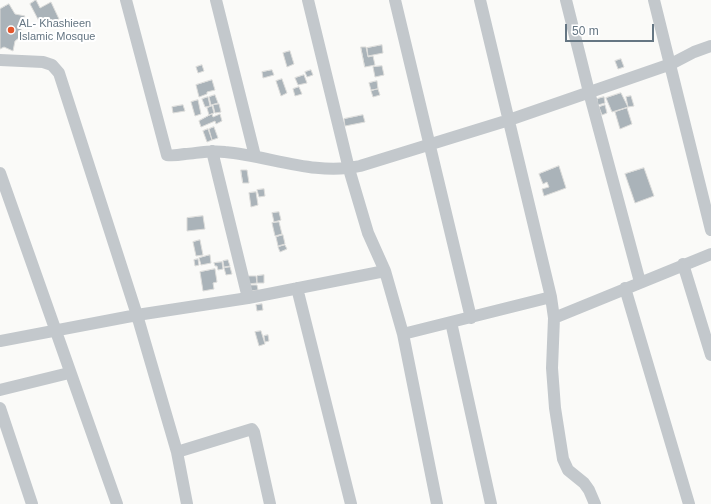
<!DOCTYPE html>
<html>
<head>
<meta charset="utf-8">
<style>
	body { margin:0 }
	#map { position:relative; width:711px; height:504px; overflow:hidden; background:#fafaf8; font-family:Helvetica,sans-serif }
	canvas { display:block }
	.scale { position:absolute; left:565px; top:24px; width:89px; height:18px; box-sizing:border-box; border:2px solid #657683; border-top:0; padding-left:5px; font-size:12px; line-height:14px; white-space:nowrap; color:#657683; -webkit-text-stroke:3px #fff; paint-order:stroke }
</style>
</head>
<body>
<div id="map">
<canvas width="711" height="504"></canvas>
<div class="scale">50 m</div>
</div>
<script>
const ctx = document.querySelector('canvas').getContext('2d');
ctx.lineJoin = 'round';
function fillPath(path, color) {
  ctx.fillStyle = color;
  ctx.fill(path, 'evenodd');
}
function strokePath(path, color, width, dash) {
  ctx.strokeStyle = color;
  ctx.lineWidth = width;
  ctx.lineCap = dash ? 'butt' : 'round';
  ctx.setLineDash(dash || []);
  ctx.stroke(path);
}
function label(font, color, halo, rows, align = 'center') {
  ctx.font = font + ' Helvetica,sans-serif';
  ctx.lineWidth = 4;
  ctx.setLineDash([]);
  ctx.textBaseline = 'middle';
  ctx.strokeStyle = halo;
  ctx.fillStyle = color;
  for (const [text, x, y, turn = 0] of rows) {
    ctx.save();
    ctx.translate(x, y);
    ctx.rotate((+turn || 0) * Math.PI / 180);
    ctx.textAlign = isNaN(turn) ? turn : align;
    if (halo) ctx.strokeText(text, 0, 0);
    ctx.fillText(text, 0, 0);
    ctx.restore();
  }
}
const building = new Path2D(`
	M 36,0 L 40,8 L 51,2 L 59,19 L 42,27 L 30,4 Z
	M 9,4 L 15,14 L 25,16 L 19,26 L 24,34 L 15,41 L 13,51 L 4,47 L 0,49 L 0,9 Z
	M 382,45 L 383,53 L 368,56 L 367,48 Z
	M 361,47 L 366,47 L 368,57 L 373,56 L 375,65 L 365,67 Z
	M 290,51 L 294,64 L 287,67 L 283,53 Z
	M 621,59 L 624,67 L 618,69 L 615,61 Z
	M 202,65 L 204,71 L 198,73 L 196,67 Z
	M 382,66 L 384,75 L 375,77 L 373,67 Z
	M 272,70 L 274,75 L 263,78 L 262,72 Z
	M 311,70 L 313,75 L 307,77 L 305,72 Z
	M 304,75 L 307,83 L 298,85 L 295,78 Z
	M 282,79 L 287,93 L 281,96 L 276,81 Z
	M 212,80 L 215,90 L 207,92 L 207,94 L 199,97 L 196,85 Z
	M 377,81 L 378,89 L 371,90 L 369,83 Z
	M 299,87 L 302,94 L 295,96 L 293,89 Z
	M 378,89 L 380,95 L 373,97 L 371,91 Z
	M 621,93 L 628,107 L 612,112 L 606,98 Z
	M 215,95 L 218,103 L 211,105 L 209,97 Z
	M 631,96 L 634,106 L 628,107 L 626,97 Z
	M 208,97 L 210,106 L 205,107 L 202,99 Z
	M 604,97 L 605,103 L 598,105 L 597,99 Z
	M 198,100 L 201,114 L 195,116 L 191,102 Z
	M 219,104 L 221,112 L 215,113 L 213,105 Z
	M 183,105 L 185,111 L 173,113 L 172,107 Z
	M 605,105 L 607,113 L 602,115 L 599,107 Z
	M 212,106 L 214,113 L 209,115 L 207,108 Z
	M 627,108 L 632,124 L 620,129 L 615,112 Z
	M 212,114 L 213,117 L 220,114 L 222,121 L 216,124 L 215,121 L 201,127 L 199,121 Z
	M 363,115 L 365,122 L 345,126 L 344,119 Z
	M 214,127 L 218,138 L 212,140 L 209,129 Z
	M 208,129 L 212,140 L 207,142 L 203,131 Z
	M 559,166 L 566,188 L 544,196 L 542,189 L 549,187 L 547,182 L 543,184 L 539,174 Z
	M 644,168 L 654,196 L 635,203 L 625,174 Z
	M 241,170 L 247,170 L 249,183 L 243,183 Z
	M 264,189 L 265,196 L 259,197 L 257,190 Z
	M 256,192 L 258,205 L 251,207 L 249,193 Z
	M 279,212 L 281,220 L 274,222 L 272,213 Z
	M 203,216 L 205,229 L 187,231 L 187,218 Z
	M 279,222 L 282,234 L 275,236 L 272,223 Z
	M 283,235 L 285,244 L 278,246 L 276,237 Z
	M 200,240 L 203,255 L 196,256 L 193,242 Z
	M 285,245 L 287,249 L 280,252 L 278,247 Z
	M 210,255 L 211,263 L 201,265 L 199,258 Z
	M 198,259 L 199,265 L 195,266 L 194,260 Z
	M 228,260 L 230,266 L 224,267 L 223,261 Z
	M 222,262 L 223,269 L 218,270 L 217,266 L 215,266 L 214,263 Z
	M 230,267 L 232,274 L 226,275 L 224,268 Z
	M 215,269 L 217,282 L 213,283 L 214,289 L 203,291 L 200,272 Z
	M 264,275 L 264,283 L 257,283 L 257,276 Z
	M 249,276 L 256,276 L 257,283 L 249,284 Z
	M 250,285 L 257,285 L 258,290 L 251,291 Z
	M 262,304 L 263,310 L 257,311 L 256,305 Z
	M 261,331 L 265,344 L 259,346 L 255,332 Z
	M 268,335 L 269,341 L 265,342 L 264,336 Z`);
fillPath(building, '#aab3b9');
strokePath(building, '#dcdcda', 1);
strokePath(new Path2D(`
	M 126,0 L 167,155 C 172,156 179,155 185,154 C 198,153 211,150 225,152 C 270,156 315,176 360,166 L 509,120 L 671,64 L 694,52 L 711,46
	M 216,0 L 255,156
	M 308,0 L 349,169 L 368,233 L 385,271 L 403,334 L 437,504
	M 395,0 L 471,318
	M 480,0 L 551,297 L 554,318 L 552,368 L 555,408 L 563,459 L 568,470 L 584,483 L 589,490 L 595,504
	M 566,0 L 589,92 L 640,282
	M 654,0 L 711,230
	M 0,60 L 43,62 L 52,65 L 59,73 L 137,315 L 177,452 L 187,504
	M 212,151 L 248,298
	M 0,173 L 117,504
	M 683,264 L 711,355
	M 297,288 L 351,504
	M 625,288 L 689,504
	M 554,318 L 711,254
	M 451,322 L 491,504
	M 403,334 L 551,297
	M 0,341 L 137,315 L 248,298 L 385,271
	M 0,390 L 69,373
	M 0,408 L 32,504
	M 177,452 L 252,429 L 254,432 L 270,504`), '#c3c8cc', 12);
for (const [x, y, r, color] of [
	[11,30,4,"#e4572e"]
]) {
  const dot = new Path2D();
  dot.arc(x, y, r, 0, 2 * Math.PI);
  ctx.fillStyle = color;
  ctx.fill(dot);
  strokePath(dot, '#fff', 1.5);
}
label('11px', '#657683', '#fff', [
	["AL- Khashieen",19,24],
	["Islamic Mosque",19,37]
], 'left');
</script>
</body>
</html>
